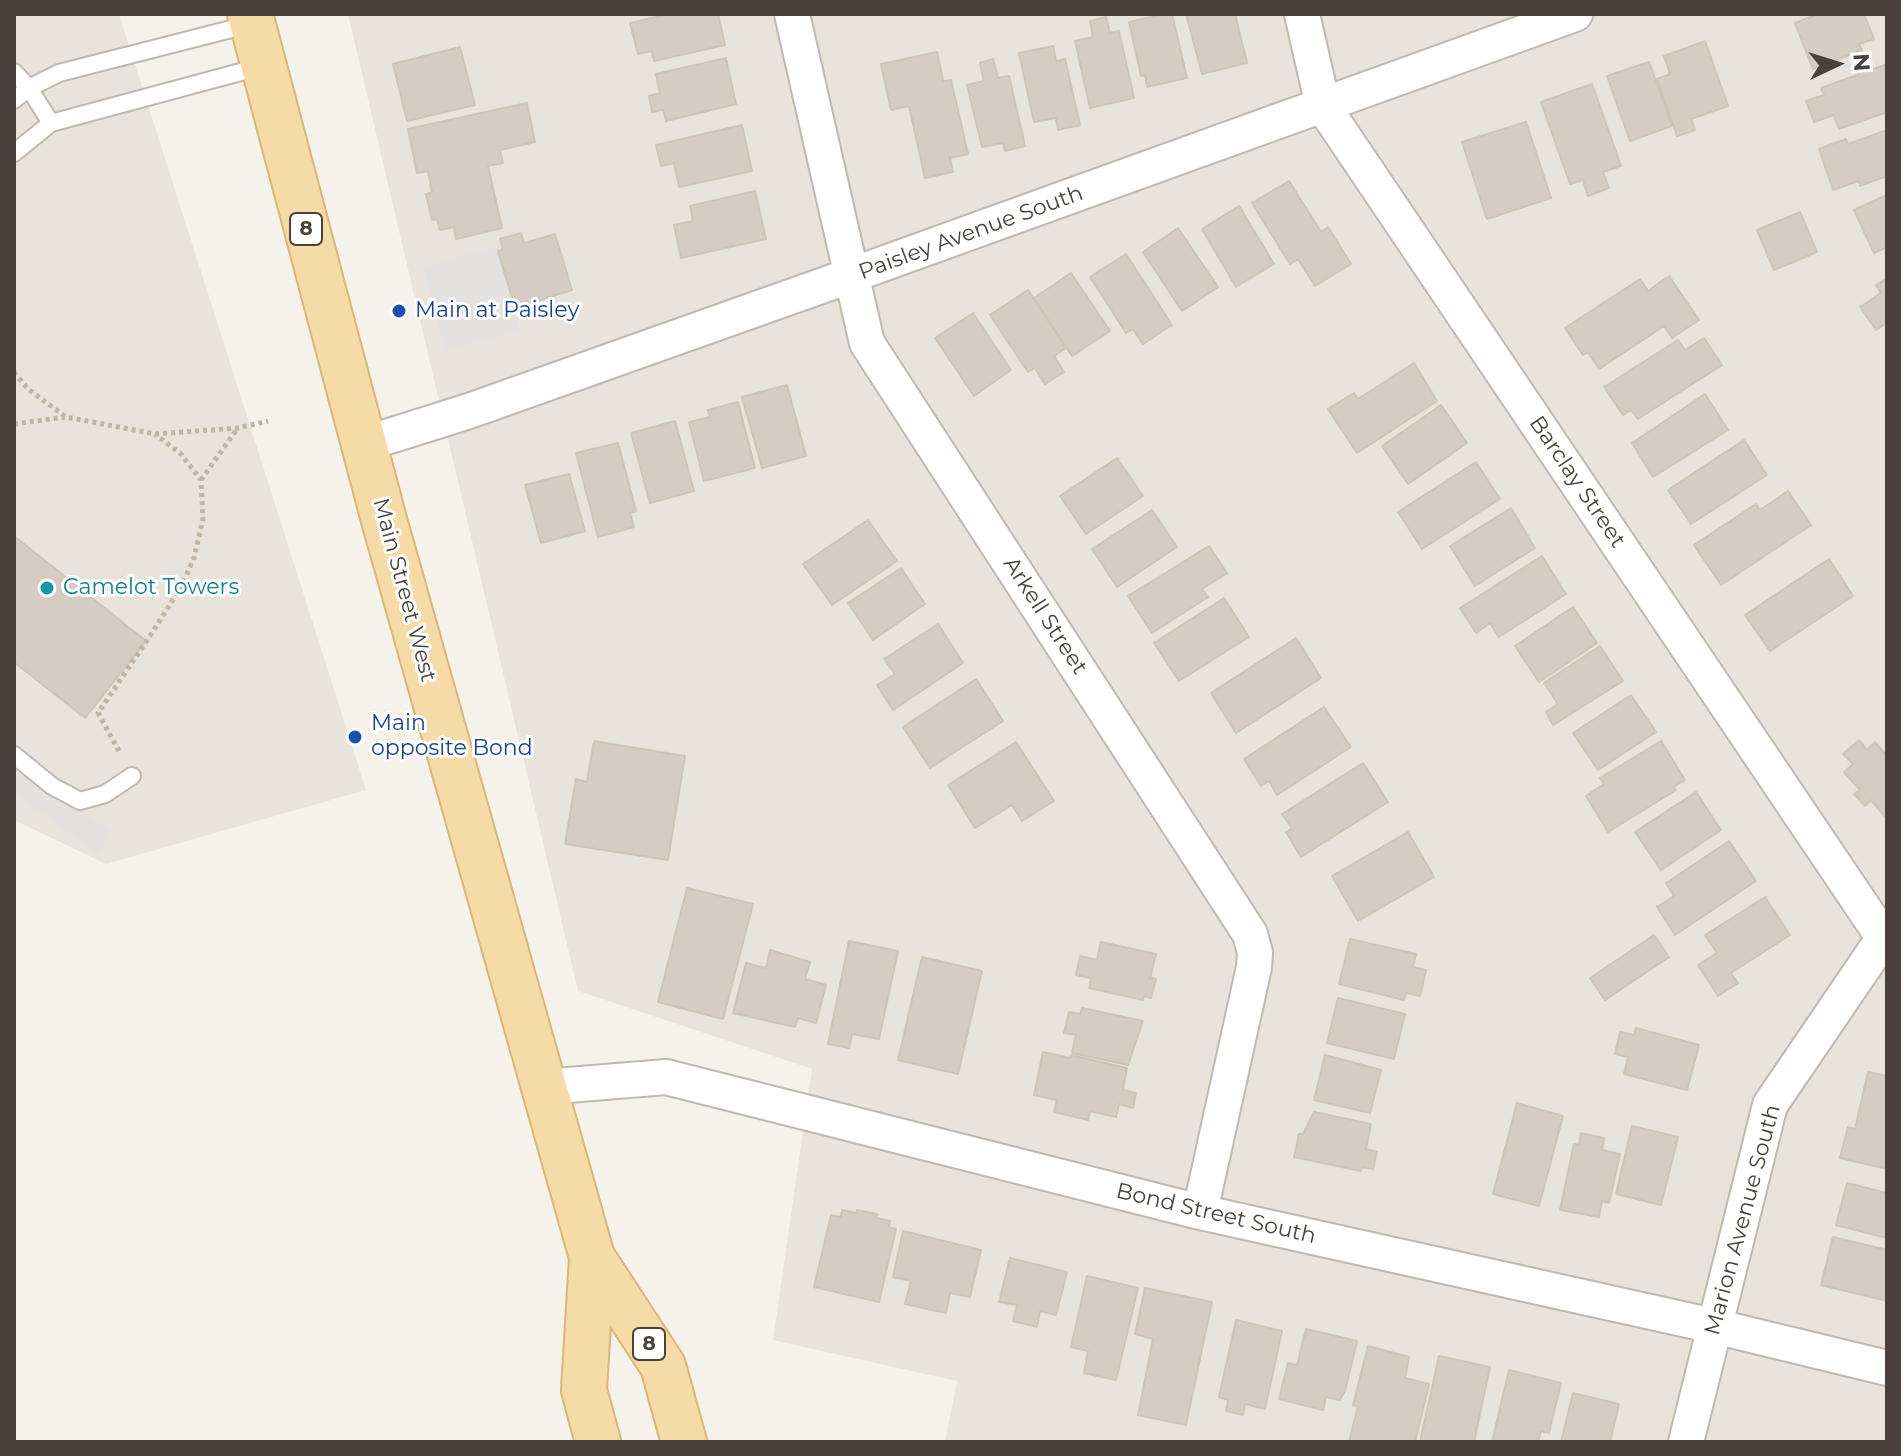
<!DOCTYPE html>
<html>
<head>
<meta charset="utf-8">
<style>
	body { margin:0 }
	#map { position:relative; width:1901px; height:1456px; overflow:hidden; background:#f5f2ec; font-family:Montserrat,sans-serif }
	canvas { display:block }
	.frame { position:absolute; inset:0; border:16px solid #49423a; pointer-events:none }
	.north { position:absolute; left:1797px; top:24px; width:80px; height:80px; -webkit-text-stroke:6px #fff; paint-order:stroke; rotate:86deg; font-size:22px; font-weight:700; line-height:32px; text-align:center; color:#49423a }
	.north::after { content:''; display:block; margin:auto; width:28px; height:36px; background:#49423a; clip-path:polygon(50% 0,100% 100%,50% 72%,0 100%) }
</style>
</head>
<body>
<div id="map">
<canvas width="1901" height="1456"></canvas>
<div class="frame"></div>
<div class="north">N</div>
</div>
<script>
const ctx = document.querySelector('canvas').getContext('2d');
ctx.lineJoin = 'round';
function fillPath(path, color) {
  ctx.fillStyle = color;
  ctx.fill(path, 'evenodd');
}
function strokePath(path, color, width, dash) {
  ctx.strokeStyle = color;
  ctx.lineWidth = width;
  ctx.lineCap = dash ? 'butt' : 'round';
  ctx.setLineDash(dash || []);
  ctx.stroke(path);
}
function label(font, color, halo, rows, align = 'center') {
  ctx.font = font + ' Montserrat,sans-serif';
  ctx.lineWidth = 6;
  ctx.setLineDash([]);
  ctx.textBaseline = 'middle';
  ctx.strokeStyle = halo;
  ctx.fillStyle = color;
  for (const [text, x, y, turn = 0] of rows) {
    ctx.save();
    ctx.translate(x, y);
    ctx.rotate((+turn || 0) * Math.PI / 180);
    ctx.textAlign = isNaN(turn) ? turn : align;
    if (halo) ctx.strokeText(text, 0, 0);
    ctx.fillText(text, 0, 0);
    ctx.restore();
  }
}
fillPath(new Path2D(`
	M 14,14 L 119,14 L 366,790 L 106,864 L 14,820 Z
	M 348,14 L 1887,14 L 1887,1442 L 945,1442 L 957,1381 L 773,1340 L 812,1069 L 578,991 Z`), '#e8e3db');
fillPath(new Path2D(`
	M 497,247 L 519,330 L 446,350 L 423,267 Z
	M 14,758 L 111,832 L 98,854 L 14,793 Z`), '#e4e2e0');
const building = new Path2D(`
	M 670,14 L 718,14 L 725,45 L 654,61 L 652,51 L 638,54 L 630,23 Z
	M 1165,14 L 1172,14 L 1187,78 L 1147,87 L 1145,75 L 1141,76 L 1129,22 Z
	M 1186,14 L 1235,14 L 1247,63 L 1202,74 Z
	M 1818,14 L 1864,14 L 1874,39 L 1859,44 L 1862,50 L 1813,69 L 1795,23 Z
	M 1106,17 L 1110,33 L 1119,31 L 1134,98 L 1090,108 L 1075,41 L 1093,37 L 1090,21 Z
	M 1705,41 L 1728,106 L 1691,119 L 1695,130 L 1677,136 L 1657,79 L 1670,74 L 1664,56 Z
	M 1053,46 L 1056,61 L 1065,59 L 1080,125 L 1058,130 L 1056,118 L 1034,122 L 1019,53 Z
	M 460,47 L 475,105 L 407,121 L 393,64 Z
	M 937,52 L 943,81 L 951,80 L 968,154 L 950,158 L 953,172 L 925,178 L 909,106 L 891,110 L 881,64 Z
	M 726,58 L 736,104 L 666,121 L 663,110 L 652,112 L 649,96 L 660,93 L 656,74 Z
	M 993,59 L 998,78 L 1009,76 L 1025,146 L 1005,151 L 1003,143 L 982,147 L 967,85 L 984,81 L 980,63 Z
	M 1649,62 L 1672,126 L 1630,141 L 1607,76 Z
	M 1887,64 L 1887,112 L 1839,129 L 1834,115 L 1814,122 L 1806,101 L 1824,95 L 1821,88 Z
	M 1592,84 L 1621,166 L 1603,172 L 1609,188 L 1588,196 L 1583,180 L 1570,184 L 1541,102 Z
	M 527,103 L 535,142 L 500,150 L 503,163 L 488,166 L 502,228 L 456,239 L 454,227 L 440,230 L 437,219 L 432,220 L 426,194 L 432,192 L 428,171 L 417,173 L 408,129 Z
	M 1526,122 L 1551,198 L 1487,219 L 1462,142 Z
	M 742,125 L 752,171 L 679,187 L 674,163 L 661,166 L 656,145 Z
	M 1887,130 L 1887,176 L 1860,186 L 1859,181 L 1833,190 L 1819,149 L 1846,139 L 1848,144 Z
	M 1289,181 L 1321,232 L 1328,227 L 1351,264 L 1315,286 L 1298,259 L 1290,264 L 1252,203 Z
	M 755,191 L 766,239 L 681,258 L 674,225 L 693,221 L 690,206 Z
	M 1887,195 L 1887,247 L 1874,253 L 1854,210 Z
	M 1239,206 L 1274,264 L 1236,287 L 1202,229 Z
	M 1800,212 L 1817,252 L 1774,270 L 1757,230 Z
	M 1178,228 L 1218,287 L 1182,311 L 1143,252 Z
	M 521,233 L 524,243 L 555,234 L 572,290 L 515,308 L 498,251 L 503,250 L 500,239 Z
	M 1126,254 L 1172,325 L 1143,344 L 1133,329 L 1126,333 L 1090,277 Z
	M 1071,273 L 1110,331 L 1072,356 L 1034,298 Z
	M 1669,276 L 1699,320 L 1672,338 L 1664,326 L 1599,369 L 1588,352 L 1583,355 L 1565,328 L 1640,279 L 1648,291 Z
	M 1887,278 L 1887,323 L 1876,330 L 1860,307 L 1881,293 L 1876,285 Z
	M 1028,290 L 1066,348 L 1054,356 L 1064,372 L 1045,384 L 1035,368 L 1028,372 L 990,315 Z
	M 973,313 L 1011,370 L 974,396 L 935,338 Z
	M 1704,338 L 1722,365 L 1638,419 L 1631,410 L 1623,415 L 1604,387 L 1678,340 L 1685,350 Z
	M 1414,363 L 1437,401 L 1357,453 L 1328,409 L 1354,393 L 1358,399 Z
	M 787,385 L 806,456 L 762,468 L 742,397 Z
	M 1705,394 L 1728,430 L 1653,477 L 1632,443 Z
	M 738,402 L 755,468 L 704,481 L 689,422 L 710,417 L 708,410 Z
	M 1441,405 L 1467,443 L 1408,484 L 1382,446 Z
	M 675,421 L 694,491 L 650,503 L 631,433 Z
	M 1744,440 L 1767,475 L 1691,524 L 1668,490 Z
	M 618,443 L 636,511 L 630,513 L 634,527 L 598,537 L 576,453 Z
	M 1117,458 L 1143,496 L 1086,534 L 1060,496 Z
	M 1476,462 L 1500,499 L 1422,549 L 1398,512 Z
	M 569,474 L 585,531 L 541,543 L 525,485 Z
	M 1788,491 L 1811,525 L 1721,585 L 1694,545 L 1756,504 L 1760,510 Z
	M 1511,508 L 1535,548 L 1475,586 L 1450,546 Z
	M 1152,510 L 1177,547 L 1117,587 L 1092,549 Z
	M 868,520 L 897,561 L 832,605 L 803,564 Z
	M 14,536 L 146,641 L 85,718 L 14,662 Z
	M 1209,546 L 1227,573 L 1202,589 L 1208,597 L 1152,633 L 1128,596 Z
	M 1542,556 L 1566,594 L 1499,637 L 1490,623 L 1476,633 L 1460,608 Z
	M 1829,559 L 1853,596 L 1770,651 L 1745,615 Z
	M 901,568 L 925,604 L 873,640 L 848,603 Z
	M 1224,598 L 1249,637 L 1179,681 L 1154,643 Z
	M 1573,607 L 1597,643 L 1539,682 L 1515,646 Z
	M 938,624 L 963,663 L 893,710 L 877,685 L 895,674 L 884,659 Z
	M 1296,638 L 1321,678 L 1236,733 L 1211,693 Z
	M 1600,646 L 1623,681 L 1553,725 L 1546,712 L 1558,704 L 1544,683 Z
	M 976,679 L 1003,721 L 930,768 L 903,727 Z
	M 1631,695 L 1656,732 L 1598,770 L 1573,733 Z
	M 1324,707 L 1351,747 L 1277,795 L 1269,781 L 1261,786 L 1244,759 Z
	M 1859,740 L 1867,750 L 1875,742 L 1887,756 L 1887,819 L 1871,800 L 1865,806 L 1854,794 L 1860,790 L 1844,772 L 1853,764 L 1843,754 Z
	M 594,741 L 685,756 L 668,860 L 565,844 L 576,779 L 587,782 Z
	M 1661,741 L 1685,780 L 1673,787 L 1676,790 L 1608,832 L 1586,796 L 1604,784 L 1600,778 Z
	M 1016,742 L 1054,801 L 1022,821 L 1012,805 L 975,828 L 948,785 Z
	M 1363,763 L 1388,802 L 1301,857 L 1286,832 L 1292,829 L 1282,814 Z
	M 1696,792 L 1721,830 L 1661,870 L 1635,832 Z
	M 1408,832 L 1434,877 L 1358,921 L 1332,876 Z
	M 1729,841 L 1756,881 L 1675,935 L 1657,907 L 1674,896 L 1666,883 Z
	M 687,888 L 753,904 L 723,1019 L 658,1002 Z
	M 1765,897 L 1790,935 L 1731,973 L 1738,983 L 1718,996 L 1698,965 L 1717,953 L 1705,935 Z
	M 1654,935 L 1669,957 L 1605,1000 L 1590,978 Z
	M 1350,939 L 1416,954 L 1413,967 L 1426,970 L 1420,996 L 1406,993 L 1404,1000 L 1339,984 Z
	M 849,941 L 898,951 L 879,1039 L 852,1034 L 849,1048 L 828,1044 Z
	M 1101,942 L 1156,954 L 1150,978 L 1156,979 L 1151,998 L 1144,996 L 1143,1000 L 1089,988 L 1091,978 L 1076,975 L 1080,956 L 1097,960 Z
	M 770,950 L 810,962 L 805,979 L 826,985 L 816,1023 L 798,1018 L 795,1027 L 733,1013 L 746,963 L 766,968 Z
	M 922,957 L 982,971 L 958,1074 L 898,1060 Z
	M 1338,998 L 1405,1014 L 1394,1059 L 1327,1043 Z
	M 1082,1008 L 1143,1021 L 1128,1065 L 1072,1053 L 1076,1035 L 1064,1033 L 1069,1012 L 1080,1014 Z
	M 1636,1028 L 1699,1045 L 1687,1090 L 1624,1074 L 1628,1057 L 1615,1054 L 1620,1032 L 1634,1035 Z
	M 1043,1052 L 1070,1058 L 1071,1055 L 1127,1068 L 1123,1090 L 1136,1093 L 1133,1108 L 1119,1104 L 1116,1117 L 1090,1111 L 1088,1120 L 1054,1112 L 1057,1100 L 1034,1095 Z
	M 1325,1055 L 1381,1070 L 1370,1113 L 1314,1100 Z
	M 1868,1072 L 1887,1076 L 1887,1169 L 1840,1158 L 1848,1127 L 1855,1129 Z
	M 1517,1103 L 1563,1116 L 1539,1206 L 1493,1194 Z
	M 1314,1112 L 1371,1124 L 1366,1149 L 1377,1152 L 1373,1169 L 1362,1167 L 1361,1171 L 1294,1157 L 1299,1134 L 1303,1134 Z
	M 1632,1126 L 1678,1137 L 1661,1205 L 1616,1194 Z
	M 1581,1133 L 1604,1138 L 1602,1150 L 1620,1154 L 1609,1203 L 1602,1201 L 1599,1217 L 1560,1210 L 1574,1144 L 1579,1145 Z
	M 1847,1183 L 1887,1193 L 1887,1238 L 1836,1225 Z
	M 842,1210 L 857,1213 L 857,1210 L 877,1214 L 876,1218 L 890,1221 L 889,1227 L 896,1229 L 879,1302 L 814,1287 L 831,1215 L 841,1217 Z
	M 903,1231 L 981,1250 L 970,1297 L 950,1293 L 946,1313 L 905,1304 L 911,1281 L 893,1277 Z
	M 1833,1237 L 1887,1250 L 1887,1301 L 1821,1285 Z
	M 1010,1258 L 1067,1272 L 1056,1315 L 1040,1311 L 1037,1327 L 1013,1321 L 1017,1305 L 999,1302 Z
	M 1087,1276 L 1138,1288 L 1116,1380 L 1084,1373 L 1088,1351 L 1071,1347 Z
	M 1145,1288 L 1212,1302 L 1186,1425 L 1138,1415 L 1153,1339 L 1135,1334 Z
	M 1236,1320 L 1282,1331 L 1265,1409 L 1245,1404 L 1243,1415 L 1226,1411 L 1228,1400 L 1219,1397 Z
	M 1306,1329 L 1357,1341 L 1345,1391 L 1340,1400 L 1326,1397 L 1323,1410 L 1279,1399 L 1288,1363 L 1297,1365 Z
	M 1368,1346 L 1409,1357 L 1405,1378 L 1429,1384 L 1415,1442 L 1349,1442 L 1358,1406 L 1353,1405 Z
	M 1439,1356 L 1490,1367 L 1474,1442 L 1420,1442 Z
	M 1509,1370 L 1561,1383 L 1549,1433 L 1541,1431 L 1538,1442 L 1492,1442 Z
	M 1573,1393 L 1619,1404 L 1610,1442 L 1561,1442 Z`);
fillPath(building, '#d5cdc3');
strokePath(building, '#cfc5b6', 2);
const lane = new Path2D(`
	M 14,72 L 29,88 L 51,123
	M 14,100 L 29,88 L 59,73 L 251,24
	M 14,153 L 51,123 L 263,66
	M 14,755 L 52,786 L 80,801 L 105,794 L 132,776`);
const street = new Path2D(`
	M 792,14 L 867,343 L 1250,934 L 1255,953 L 1254,967 L 1200,1212
	M 1302,14 L 1323,106 L 1883,937
	M 364,444 L 469,411 L 852,275 L 1575,14
	M 544,1087 L 666,1077 L 1200,1212 L 1714,1326 L 1887,1368
	M 1686,1442 L 1770,1105 L 1887,933`);
const primary = new Path2D(`
	M 250,14 L 384,520 L 592,1257 L 663,1366 L 684,1442
	M 592,1257 L 584,1390 L 598,1442`);
strokePath(lane, '#bfb9af', 20);
strokePath(street, '#bfb9af', 38);
strokePath(primary, '#d9b775', 48);
strokePath(new Path2D(`
	M 14,372 L 28,389 L 66,417 L 155,434 L 238,428 L 268,421
	M 14,424 L 65,417
	M 201,480 L 237,429
	M 119,751 L 98,713 L 150,636 L 181,587 L 194,558 L 203,519 L 201,480 L 181,454 L 155,434`), '#c0b4a2', 5, [4, 4]);
strokePath(lane, '#fff', 16);
strokePath(street, '#fff', 34);
strokePath(primary, '#f5dba5', 44);
for (const [x, y, r, color] of [
	[399,311,8,"#1a4fb4"],
	[47,588,8,"#0f9aa8"],
	[355,737,8,"#1a4fb4"]
]) {
  const dot = new Path2D();
  dot.arc(x, y, r, 0, 2 * Math.PI);
  ctx.fillStyle = color;
  ctx.fill(dot);
  strokePath(dot, '#fff', 3);
}
for (const [x, y, w] of [
	[306,229,32],
	[649,1344,32]
]) {
  const box = new Path2D();
  box.roundRect(x - w / 2, y - 16, w, 32, 6);
  ctx.fillStyle = '#fff';
  ctx.fill(box);
  strokePath(box, '#49423a', 2);
}
label('bold 20px', '#49423a', null, [
	["8",306,229],
	["8",649,1344]
]);
label('22px', '#49423a', '#fff', [
	["Paisley Avenue South",971,233,-20],
	["Barclay Street",1577,482,56],
	["Main Street West",404,590,75],
	["Arkell Street",1045,616,57],
	["Bond Street South",1216,1214,13],
	["Marion Avenue South",1743,1220,-75]
]);
label('22px', '#164399', '#fff', [
	["Main at Paisley",415,311],
	["Main",371,724],
	["opposite Bond",371,749]
], 'left');
label('22px', '#0d838f', '#fff', [
	["Camelot Towers",63,588]
], 'left');
</script>
</body>
</html>
